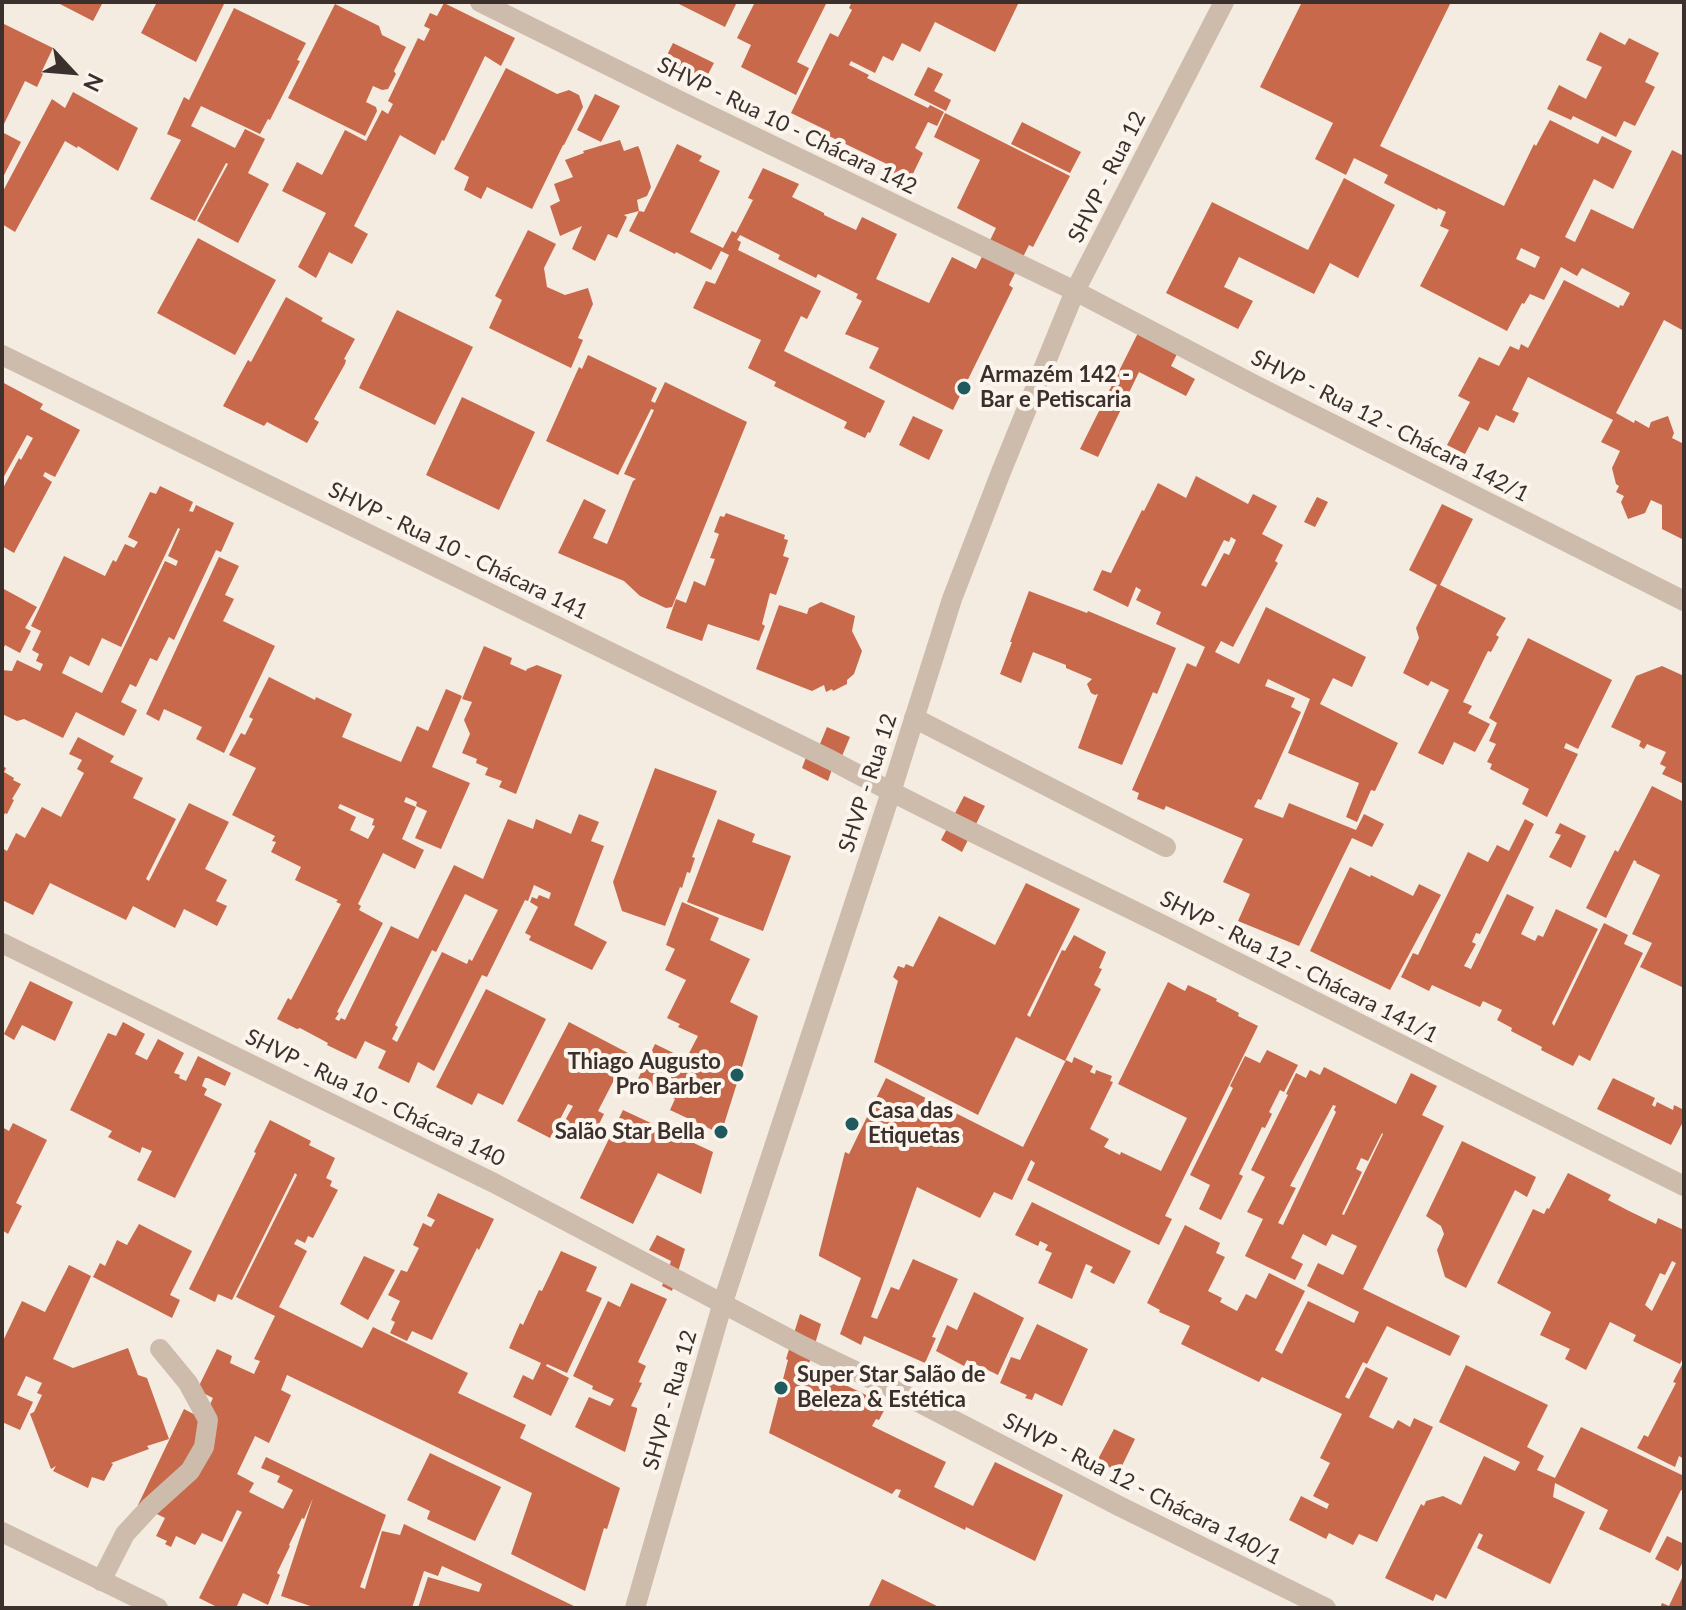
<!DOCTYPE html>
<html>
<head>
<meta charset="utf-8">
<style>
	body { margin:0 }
	#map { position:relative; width:1686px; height:1610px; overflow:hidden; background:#f4ebe1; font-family:Lato,sans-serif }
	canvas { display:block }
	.frame { position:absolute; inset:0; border:4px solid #3b302b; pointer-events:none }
	.north { position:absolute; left:32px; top:32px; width:80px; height:80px; -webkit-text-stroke:6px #fbf5ee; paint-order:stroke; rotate:116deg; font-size:22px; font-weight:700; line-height:32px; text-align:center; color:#3b302b }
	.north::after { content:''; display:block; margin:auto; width:28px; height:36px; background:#3b302b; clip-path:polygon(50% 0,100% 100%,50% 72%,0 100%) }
</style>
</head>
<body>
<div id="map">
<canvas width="1686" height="1610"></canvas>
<div class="frame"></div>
<div class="north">N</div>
</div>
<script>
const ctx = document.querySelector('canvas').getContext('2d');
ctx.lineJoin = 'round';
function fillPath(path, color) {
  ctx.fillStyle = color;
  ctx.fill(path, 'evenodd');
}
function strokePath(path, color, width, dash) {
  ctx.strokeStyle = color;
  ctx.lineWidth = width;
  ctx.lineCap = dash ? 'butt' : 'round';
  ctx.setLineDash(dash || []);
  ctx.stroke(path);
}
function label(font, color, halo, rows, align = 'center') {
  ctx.font = font + ' Lato,sans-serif';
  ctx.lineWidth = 8;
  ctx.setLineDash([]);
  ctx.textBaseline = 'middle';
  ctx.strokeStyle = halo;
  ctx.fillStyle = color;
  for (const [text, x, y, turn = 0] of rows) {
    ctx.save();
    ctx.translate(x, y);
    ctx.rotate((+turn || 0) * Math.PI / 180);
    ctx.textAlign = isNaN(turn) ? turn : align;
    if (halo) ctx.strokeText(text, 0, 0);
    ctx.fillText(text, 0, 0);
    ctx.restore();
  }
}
fillPath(new Path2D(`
	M 56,2 L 103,2 L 93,21 Z
	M 157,2 L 225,2 L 196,62 L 141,33 Z
	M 675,2 L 737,2 L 725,27 Z
	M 755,2 L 827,2 L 797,62 L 809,68 L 796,95 L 741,67 L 751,45 L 737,38 Z
	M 852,2 L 1019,2 L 995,52 L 935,22 L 920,52 L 902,43 L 893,61 L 883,56 L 875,73 L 851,61 L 849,65 L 869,75 L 867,78 L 928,108 L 930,105 L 944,112 L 937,126 L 928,122 L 915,148 L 923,153 L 908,184 L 889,174 L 893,167 L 829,136 L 830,132 L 791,113 L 830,33 L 838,37 L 852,10 L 849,8 Z
	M 1302,2 L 1451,2 L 1380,146 L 1504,206 L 1534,144 L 1536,146 L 1550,120 L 1598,144 L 1602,136 L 1632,151 L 1613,189 L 1594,179 L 1565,237 L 1575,242 L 1591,209 L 1633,229 L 1672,150 L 1684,156 L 1684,331 L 1664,320 L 1616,413 L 1634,423 L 1635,420 L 1649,428 L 1651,422 L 1668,416 L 1674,433 L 1672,438 L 1684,444 L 1684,540 L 1662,529 L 1662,505 L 1651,500 L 1645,513 L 1628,519 L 1621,502 L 1624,496 L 1616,492 L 1619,486 L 1616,484 L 1612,468 L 1620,451 L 1601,442 L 1613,420 L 1528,377 L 1512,410 L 1519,413 L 1514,423 L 1496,415 L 1488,431 L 1479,427 L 1465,454 L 1447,445 L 1470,402 L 1458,396 L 1479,357 L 1499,366 L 1510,346 L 1519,350 L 1521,344 L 1528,348 L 1564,280 L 1619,308 L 1620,305 L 1623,306 L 1630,293 L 1582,268 L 1577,276 L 1561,267 L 1544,300 L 1530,294 L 1524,304 L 1522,303 L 1507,331 L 1420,286 L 1449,230 L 1440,226 L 1446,212 L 1438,208 L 1437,210 L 1384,183 L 1388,175 L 1354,158 L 1346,175 L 1315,159 L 1333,123 L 1260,87 ZM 1521,248 L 1540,257 L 1535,268 L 1516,259 Z
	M 444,3 L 515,38 L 501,66 L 485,56 L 444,141 L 442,140 L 435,155 L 400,135 L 354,226 L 368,234 L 352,264 L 329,252 L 316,278 L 298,267 L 326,213 L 282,191 L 297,162 L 322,175 L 345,130 L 366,141 L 382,110 L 388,114 L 393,104 L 388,101 L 418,38 L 424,41 L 430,29 L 424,26 L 430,13 L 437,16 Z
	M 335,4 L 379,26 L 382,35 L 406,47 L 394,71 L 396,74 L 388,89 L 382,90 L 373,86 L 366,102 L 376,107 L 377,111 L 365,136 L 288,98 Z
	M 234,8 L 306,43 L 297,60 L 300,61 L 270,120 L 268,119 L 260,134 L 201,106 L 191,126 L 235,148 L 245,129 L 265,139 L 248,173 L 269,184 L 238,243 L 197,221 L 228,164 L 226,163 L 195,221 L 150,199 L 181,140 L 167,134 L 184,97 L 189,100 Z
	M 2,23 L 53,48 L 41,73 L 43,74 L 37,87 L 25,81 L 2,128 Z
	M 1600,32 L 1625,45 L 1629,38 L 1659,53 L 1645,82 L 1655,87 L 1635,126 L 1624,121 L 1616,137 L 1573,116 L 1571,120 L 1547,109 L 1559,85 L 1586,99 L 1602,67 L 1586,60 Z
	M 673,43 L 714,63 L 704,82 L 664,61 Z
	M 928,67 L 943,74 L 934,91 L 951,100 L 946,111 L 914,95 Z
	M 506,68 L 557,94 L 569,90 L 579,95 L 583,107 L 564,145 L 563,145 L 532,209 L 487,187 L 481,199 L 464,190 L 469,177 L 454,169 Z
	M 73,92 L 138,128 L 118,171 L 78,146 L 77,148 L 65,141 L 15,232 L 2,224 L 2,193 L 52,99 L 65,108 Z
	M 595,94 L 620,106 L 601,142 L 577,130 Z
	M 945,113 L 1070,176 L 1033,247 L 1029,245 L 1009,285 L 1013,288 L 953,410 L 869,368 L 879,348 L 845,334 L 862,301 L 856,298 L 858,294 L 818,274 L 816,278 L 778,259 L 780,255 L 740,235 L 737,240 L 741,242 L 738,250 L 821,291 L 807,319 L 801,316 L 784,351 L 885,401 L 870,433 L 868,432 L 865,438 L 844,428 L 847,422 L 774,386 L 776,382 L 748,368 L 761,340 L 693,308 L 706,281 L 715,284 L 729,255 L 721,251 L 711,270 L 676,252 L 675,254 L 629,231 L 639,211 L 624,215 L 627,217 L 617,238 L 608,234 L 595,261 L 572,249 L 582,226 L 560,236 L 550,206 L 560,201 L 554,184 L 573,177 L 565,160 L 584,153 L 583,151 L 620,140 L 624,151 L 638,146 L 640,150 L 651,187 L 647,196 L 637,200 L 639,211 L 644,212 L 677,144 L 702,156 L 699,161 L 720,171 L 690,232 L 723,248 L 732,231 L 736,233 L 753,200 L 748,198 L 763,168 L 799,184 L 792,197 L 824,213 L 824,215 L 856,230 L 862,217 L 897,234 L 876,279 L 929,303 L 952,257 L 976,269 L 996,228 L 957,208 L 980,160 L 934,137 Z
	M 1022,122 L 1081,152 L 1070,173 L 1011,144 Z
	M 2,132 L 21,142 L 2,179 Z
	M 1344,178 L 1395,205 L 1358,278 L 1330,263 L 1314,294 L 1239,257 L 1224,287 L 1253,301 L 1238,329 L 1166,293 L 1212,202 L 1308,250 Z
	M 528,230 L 556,244 L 544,268 L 547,287 L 565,295 L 588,288 L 593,304 L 578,338 L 583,340 L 571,368 L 489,328 L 502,300 L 495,296 Z
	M 198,238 L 276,280 L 235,355 L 157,313 Z
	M 286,297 L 323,318 L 321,321 L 355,339 L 344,359 L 346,360 L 345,364 L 314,419 L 319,422 L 307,443 L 267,422 L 264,426 L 223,406 L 248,360 L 251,362 Z
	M 397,310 L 473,347 L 435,425 L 359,388 Z
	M 1139,331 L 1178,352 L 1171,366 L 1195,379 L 1186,396 L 1139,372 L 1098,457 L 1080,449 Z
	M 588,355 L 657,388 L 651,401 L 655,403 L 665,382 L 747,422 L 672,607 L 666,608 L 640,596 L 624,581 L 558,553 L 584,499 L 606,510 L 593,538 L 607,544 L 633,481 L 636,479 L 624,474 L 654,410 L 651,409 L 618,475 L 546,441 L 579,367 L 582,369 Z
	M 2,382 L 43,404 L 40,409 L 80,430 L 55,477 L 45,472 L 43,476 L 52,482 L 14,553 L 2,546 L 2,490 L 19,458 L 21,460 L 33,438 L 27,435 L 2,480 Z
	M 462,397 L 535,432 L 499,510 L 426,475 Z
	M 913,416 L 943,430 L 929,460 L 899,445 Z
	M 1196,476 L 1248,504 L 1253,494 L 1277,506 L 1262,534 L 1283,545 L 1275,561 L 1278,563 L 1233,647 L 1221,641 L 1215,652 L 1239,664 L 1266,607 L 1366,657 L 1352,687 L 1333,678 L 1320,704 L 1398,743 L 1375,791 L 1371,790 L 1357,822 L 1346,817 L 1359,783 L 1288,753 L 1310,699 L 1268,679 L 1265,686 L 1295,698 L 1291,707 L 1301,712 L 1261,800 L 1258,799 L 1254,807 L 1283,818 L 1289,803 L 1356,830 L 1364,814 L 1384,824 L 1372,847 L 1352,838 L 1299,946 L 1238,921 L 1250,894 L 1223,882 L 1243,839 L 1166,806 L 1164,810 L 1137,799 L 1139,793 L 1132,790 L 1187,663 L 1196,667 L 1205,647 L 1156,624 L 1161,612 L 1136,600 L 1141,590 L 1136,587 L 1128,607 L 1093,590 L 1102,570 L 1111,573 L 1142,510 L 1144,511 L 1158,483 L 1186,498 ZM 1231,537 L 1236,540 L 1229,555 L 1224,553 L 1206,587 L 1201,585 L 1224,540 L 1229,542 Z
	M 160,486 L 193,502 L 189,511 L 193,512 L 196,505 L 234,523 L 221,552 L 216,550 L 174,640 L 169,637 L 157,661 L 150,658 L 136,687 L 130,684 L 121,702 L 137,710 L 124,736 L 76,712 L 63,738 L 24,719 L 17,721 L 2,714 L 2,670 L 12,671 L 17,660 L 40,671 L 43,664 L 36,661 L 39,654 L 32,650 L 41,631 L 31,626 L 64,556 L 105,576 L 113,560 L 116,562 L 125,544 L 134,548 L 138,542 L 128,537 L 150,492 L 156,494 ZM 178,528 L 180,529 L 168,556 L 178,561 L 176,566 L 165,561 L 102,693 L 62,673 L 70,656 L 89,666 L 102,638 L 121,647 Z
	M 1317,497 L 1328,502 L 1315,527 L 1304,522 Z
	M 1442,504 L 1473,519 L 1440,585 L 1506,618 L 1496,635 L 1499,637 L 1491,652 L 1488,651 L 1463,702 L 1472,706 L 1468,713 L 1490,724 L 1475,752 L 1454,742 L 1443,765 L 1418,753 L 1449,690 L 1431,681 L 1428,686 L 1403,673 L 1419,638 L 1416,628 L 1437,585 L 1409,570 Z
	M 726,513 L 785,535 L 784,539 L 788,540 L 783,556 L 789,558 L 776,595 L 770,593 L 762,624 L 765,626 L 759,641 L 708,624 L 702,641 L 666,628 L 676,599 L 686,603 L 694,581 L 705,586 L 715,559 L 710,558 L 719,534 L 714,532 L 720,516 L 724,517 Z
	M 219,557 L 239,566 L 225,595 L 234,599 L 223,621 L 275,646 L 224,753 L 196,739 L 202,727 L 164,709 L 159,721 L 146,714 Z
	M 2,588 L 37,607 L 25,628 L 31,631 L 20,653 L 5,645 L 2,652 Z
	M 1029,591 L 1087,613 L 1088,611 L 1176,648 L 1157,694 L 1153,692 L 1122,765 L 1078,748 L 1098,694 L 1095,695 L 1091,693 L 1087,684 L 1092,679 L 1066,668 L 1066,665 L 1033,652 L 1021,683 L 1000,674 L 1012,642 L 1010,642 Z
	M 821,602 L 855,616 L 852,631 L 862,651 L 854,674 L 847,680 L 847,684 L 833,691 L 832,689 L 826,692 L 824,685 L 812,691 L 756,669 L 779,605 L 807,614 L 809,608 Z
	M 1528,638 L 1612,680 L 1578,749 L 1566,743 L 1564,748 L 1578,754 L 1547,817 L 1522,804 L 1529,789 L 1490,769 L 1492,764 L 1487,762 L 1496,744 L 1489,741 L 1497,723 L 1489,718 Z
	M 484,646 L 512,658 L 510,664 L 526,671 L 527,669 L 537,665 L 562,675 L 516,794 L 499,787 L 502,781 L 485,775 L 488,768 L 476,763 L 477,759 L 462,753 L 470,734 L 464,720 L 472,702 L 462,699 Z
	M 1662,666 L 1684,676 L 1684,784 L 1662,774 L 1666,767 L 1660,764 L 1666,752 L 1647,744 L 1644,749 L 1639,746 L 1641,741 L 1611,727 L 1636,676 Z
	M 269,677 L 315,700 L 316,697 L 352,714 L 342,737 L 401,762 L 417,726 L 428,731 L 446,689 L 462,696 L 432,767 L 470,783 L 441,849 L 415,838 L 427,811 L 416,806 L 417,802 L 406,797 L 404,802 L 416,807 L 402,839 L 424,850 L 415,869 L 383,853 L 358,904 L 361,906 L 359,910 L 383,923 L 337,1012 L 339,1013 L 335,1019 L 339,1021 L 341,1018 L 345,1020 L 391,926 L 418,939 L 454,865 L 483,879 L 508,819 L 533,829 L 536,819 L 571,834 L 579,814 L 599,822 L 591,841 L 604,846 L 574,925 L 607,942 L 592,970 L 529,940 L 531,936 L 525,933 L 538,907 L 530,902 L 532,897 L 537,899 L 539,895 L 549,899 L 551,893 L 534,885 L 528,901 L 525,900 L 487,977 L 482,975 L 434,1071 L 418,1062 L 409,1083 L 378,1068 L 386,1051 L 365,1041 L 356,1059 L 327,1045 L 328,1043 L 300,1028 L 297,1029 L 277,1019 L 288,998 L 291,1000 L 341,904 L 336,902 L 338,900 L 295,880 L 301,867 L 271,852 L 276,842 L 272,841 L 275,836 L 232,815 L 256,768 L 229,755 L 241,733 L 245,735 L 253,719 L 249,717 ZM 340,804 L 374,819 L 372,825 L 375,826 L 368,839 L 350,830 L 356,817 L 338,808 ZM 465,894 L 498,910 L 472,961 L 469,959 L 467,964 L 442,952 L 397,1042 L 392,1039 L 398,1027 L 395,1025 L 432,950 L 436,952 Z
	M 827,727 L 850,737 L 837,768 L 833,766 L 828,781 L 802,768 L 808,752 L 815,756 Z
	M 78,737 L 114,756 L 110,762 L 143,778 L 133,798 L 176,819 L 146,879 L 149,881 L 189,803 L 229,822 L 205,869 L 227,880 L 216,901 L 227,906 L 217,926 L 184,909 L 175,928 L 133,906 L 126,920 L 50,883 L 33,915 L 2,900 L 2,848 L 7,851 L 16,833 L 25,838 L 42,807 L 61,817 L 84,773 L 77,769 L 82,760 L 69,754 Z
	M 2,766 L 6,768 L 4,772 L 14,778 L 13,780 L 21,784 L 12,799 L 14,800 L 7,814 L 5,813 L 2,819 Z
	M 655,768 L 717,791 L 692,857 L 695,858 L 690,873 L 687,872 L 682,888 L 680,887 L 665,926 L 622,911 L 613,882 Z
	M 1652,786 L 1684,802 L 1684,988 L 1640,967 L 1652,943 L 1632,934 L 1660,875 L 1636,863 L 1637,862 L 1634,860 L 1606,918 L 1586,908 L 1615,850 L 1618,852 Z
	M 964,796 L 985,806 L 962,852 L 941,840 Z
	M 718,819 L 755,834 L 752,842 L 791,856 L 763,931 L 687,902 Z
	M 1525,819 L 1534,824 L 1480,934 L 1476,933 L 1472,942 L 1476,944 L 1464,966 L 1471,969 L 1507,894 L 1534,907 L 1521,934 L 1535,941 L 1538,935 L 1543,937 L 1556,909 L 1598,929 L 1552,1023 L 1554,1026 L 1604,923 L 1628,935 L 1624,944 L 1643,953 L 1590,1061 L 1579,1055 L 1573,1066 L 1541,1050 L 1542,1047 L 1511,1031 L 1512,1028 L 1497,1020 L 1502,1010 L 1483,1001 L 1480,1007 L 1432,985 L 1429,991 L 1401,977 L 1413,953 L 1418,955 L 1468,852 L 1488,862 L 1497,845 L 1509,851 Z
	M 1560,823 L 1586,836 L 1571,868 L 1549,857 L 1561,835 L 1555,833 Z
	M 1350,867 L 1370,877 L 1371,875 L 1413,896 L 1419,884 L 1441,895 L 1390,990 L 1310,951 Z
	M 1026,883 L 1080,909 L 1027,1015 L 1030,1017 L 1062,950 L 1065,951 L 1074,935 L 1106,952 L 1099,968 L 1102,969 L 1094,985 L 1101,989 L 1065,1061 L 1016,1037 L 978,1115 L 874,1062 L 898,981 L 893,977 L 898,966 L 904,968 L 906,964 L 913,967 L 939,916 L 995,945 Z
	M 682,902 L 719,918 L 710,940 L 750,959 L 730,1002 L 758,1016 L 721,1134 L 670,1110 L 675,1099 L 637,1081 L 655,1044 L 686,1059 L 698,1036 L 678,1027 L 680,1024 L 667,1018 L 686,980 L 665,970 L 675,949 L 666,945 Z
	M 30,981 L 73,1002 L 55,1041 L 22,1025 L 14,1040 L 4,1034 Z
	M 1168,982 L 1185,991 L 1188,985 L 1217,999 L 1216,1001 L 1239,1013 L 1238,1016 L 1258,1026 L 1165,1216 L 1172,1219 L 1159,1245 L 1027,1180 L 1035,1163 L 1031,1160 L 1012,1200 L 994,1192 L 980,1218 L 917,1187 L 871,1317 L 877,1319 L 891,1287 L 899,1290 L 913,1259 L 958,1279 L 932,1337 L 936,1338 L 925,1363 L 864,1336 L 861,1345 L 840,1334 L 861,1278 L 819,1256 L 819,1254 L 845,1152 L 849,1154 L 886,1078 L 1023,1147 L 1066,1060 L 1072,1063 L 1074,1057 L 1093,1066 L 1090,1072 L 1095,1074 L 1096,1070 L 1112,1076 L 1110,1081 L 1113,1082 L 1090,1129 L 1109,1139 L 1104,1147 L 1120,1155 L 1121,1152 L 1161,1171 L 1187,1118 L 1118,1084 Z
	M 486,989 L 546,1019 L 503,1105 L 478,1093 L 472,1105 L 436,1087 Z
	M 123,1022 L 145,1034 L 135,1054 L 147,1060 L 158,1039 L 184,1053 L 174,1073 L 180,1075 L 179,1078 L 186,1081 L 198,1056 L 231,1073 L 225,1086 L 208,1078 L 205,1078 L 202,1086 L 207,1089 L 204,1095 L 222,1104 L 175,1198 L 137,1180 L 152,1151 L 142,1147 L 140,1153 L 108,1137 L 112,1131 L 70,1110 L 108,1033 L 116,1036 Z
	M 569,1022 L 628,1053 L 598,1111 L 604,1114 L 591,1140 L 562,1126 L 573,1106 L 568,1104 L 550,1138 L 517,1121 Z
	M 1267,1050 L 1298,1065 L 1284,1092 L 1280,1090 L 1269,1112 L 1272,1114 L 1265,1128 L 1262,1127 L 1239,1174 L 1243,1176 L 1221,1220 L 1199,1209 L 1210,1185 L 1190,1175 L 1233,1088 L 1230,1086 L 1245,1056 L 1260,1063 Z
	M 1324,1067 L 1396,1104 L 1411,1073 L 1437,1086 L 1422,1115 L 1444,1126 L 1363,1289 L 1460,1336 L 1450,1356 L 1387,1326 L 1367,1364 L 1363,1362 L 1345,1397 L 1349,1399 L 1366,1367 L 1388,1378 L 1369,1417 L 1393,1429 L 1398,1420 L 1410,1427 L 1414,1418 L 1433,1427 L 1377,1542 L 1359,1534 L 1353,1545 L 1329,1533 L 1326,1539 L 1289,1520 L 1301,1496 L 1327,1509 L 1329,1504 L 1313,1496 L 1330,1463 L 1320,1458 L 1342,1414 L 1262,1377 L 1259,1382 L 1181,1344 L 1190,1326 L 1159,1312 L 1160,1310 L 1147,1303 L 1185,1225 L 1220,1243 L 1216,1253 L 1225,1257 L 1208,1291 L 1222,1298 L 1220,1302 L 1237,1311 L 1246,1294 L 1256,1299 L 1269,1273 L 1305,1291 L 1275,1350 L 1282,1354 L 1308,1301 L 1354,1323 L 1359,1312 L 1307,1286 L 1318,1263 L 1343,1275 L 1357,1246 L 1332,1234 L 1326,1246 L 1303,1234 L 1291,1258 L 1303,1264 L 1295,1280 L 1245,1256 L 1263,1219 L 1247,1212 L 1265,1177 L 1251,1170 L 1288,1095 L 1286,1094 L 1296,1073 L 1306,1078 L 1310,1070 L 1320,1075 ZM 1333,1105 L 1336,1106 L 1334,1110 L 1336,1112 L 1283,1225 L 1278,1223 L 1296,1188 L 1290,1186 ZM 1382,1133 L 1383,1134 L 1344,1215 L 1342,1214 L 1362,1172 L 1356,1169 L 1361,1158 L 1368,1161 Z
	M 1613,1078 L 1655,1098 L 1652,1105 L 1655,1107 L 1657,1102 L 1673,1110 L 1674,1105 L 1684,1110 L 1684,1120 L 1671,1145 L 1597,1109 Z
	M 623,1110 L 713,1152 L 701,1194 L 658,1173 L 633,1224 L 580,1198 Z
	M 270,1120 L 311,1141 L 309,1145 L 335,1158 L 326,1178 L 332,1181 L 330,1186 L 338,1190 L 313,1238 L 308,1236 L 305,1243 L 297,1239 L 294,1244 L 307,1251 L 279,1307 L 362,1348 L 373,1327 L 468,1373 L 458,1393 L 526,1425 L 520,1438 L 620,1488 L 607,1529 L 604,1528 L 585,1591 L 511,1554 L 532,1493 L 287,1375 L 281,1390 L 291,1395 L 269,1443 L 255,1436 L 237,1474 L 254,1483 L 249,1492 L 283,1509 L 293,1490 L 277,1482 L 280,1476 L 261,1468 L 266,1457 L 386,1515 L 360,1587 L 365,1589 L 382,1531 L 400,1535 L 404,1524 L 578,1608 L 418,1608 L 428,1577 L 479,1592 L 482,1584 L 442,1566 L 438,1576 L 424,1571 L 412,1608 L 316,1608 L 281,1596 L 313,1498 L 304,1519 L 302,1518 L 289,1545 L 290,1546 L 277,1573 L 280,1575 L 268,1605 L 243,1593 L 236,1608 L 219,1608 L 199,1598 L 242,1512 L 237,1510 L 222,1542 L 202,1533 L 195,1545 L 176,1536 L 171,1547 L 165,1544 L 167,1541 L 156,1536 L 165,1518 L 138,1505 L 184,1409 L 203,1419 L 213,1398 L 197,1390 L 217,1349 L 232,1356 L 230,1363 L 254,1374 L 260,1361 L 254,1359 L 275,1316 L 236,1297 L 297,1175 L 295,1173 L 232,1300 L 218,1294 L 215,1302 L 189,1289 L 256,1153 L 254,1152 Z
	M 13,1123 L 47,1140 L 16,1203 L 22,1206 L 8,1234 L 2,1230 L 2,1127 L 9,1131 Z
	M 1462,1141 L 1536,1177 L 1527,1197 L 1515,1190 L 1466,1288 L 1445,1277 L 1437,1250 L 1444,1234 L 1441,1226 L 1426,1216 Z
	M 1568,1173 L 1611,1195 L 1608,1200 L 1629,1211 L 1656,1224 L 1658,1218 L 1684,1230 L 1684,1356 L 1680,1364 L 1633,1341 L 1636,1335 L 1610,1322 L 1586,1370 L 1565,1359 L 1570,1349 L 1540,1335 L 1551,1312 L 1497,1283 L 1533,1209 L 1544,1214 L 1547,1208 L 1549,1209 ZM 1672,1261 L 1676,1263 L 1652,1311 L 1645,1305 L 1660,1273 L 1665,1275 Z
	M 438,1193 L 494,1219 L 479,1250 L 477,1248 L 432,1340 L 412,1331 L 407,1341 L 390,1333 L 395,1322 L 391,1320 L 400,1301 L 388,1295 L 401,1270 L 407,1272 L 419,1248 L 413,1245 L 423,1223 L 431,1227 L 435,1220 L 427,1216 Z
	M 1032,1202 L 1131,1251 L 1114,1284 L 1090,1272 L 1093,1267 L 1086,1264 L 1072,1299 L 1038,1283 L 1052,1253 L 1045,1250 L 1048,1245 L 1040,1241 L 1038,1246 L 1015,1235 Z
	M 139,1224 L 192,1251 L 170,1295 L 180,1300 L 172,1318 L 93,1277 L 100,1263 L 105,1266 L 117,1240 L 127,1245 Z
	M 657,1235 L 685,1249 L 672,1291 L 662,1286 L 671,1261 L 649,1250 Z
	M 561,1251 L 597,1267 L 586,1291 L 602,1298 L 567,1373 L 547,1364 L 546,1366 L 569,1378 L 551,1416 L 513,1397 L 523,1375 L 533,1380 L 541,1363 L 509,1348 L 520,1323 L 523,1325 L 539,1290 L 542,1291 Z
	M 364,1256 L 395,1270 L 368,1320 L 340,1304 Z
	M 69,1265 L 91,1276 L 53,1359 L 73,1368 L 128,1348 L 138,1375 L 147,1378 L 169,1439 L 147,1446 L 149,1449 L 111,1463 L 113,1464 L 104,1481 L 92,1477 L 88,1488 L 53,1471 L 56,1466 L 51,1469 L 30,1414 L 34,1412 L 42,1395 L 37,1393 L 42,1383 L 26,1376 L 17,1395 L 33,1402 L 20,1430 L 2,1422 L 2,1343 L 22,1301 L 45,1312 Z
	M 631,1283 L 667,1299 L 638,1362 L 646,1366 L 639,1382 L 642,1383 L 631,1406 L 637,1408 L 637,1410 L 625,1452 L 575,1427 L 589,1397 L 610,1406 L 614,1399 L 592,1389 L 593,1386 L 573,1376 L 608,1301 L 620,1307 Z
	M 974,1292 L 1024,1318 L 998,1375 L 967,1360 L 964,1366 L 936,1351 L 947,1325 L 957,1330 Z
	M 800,1314 L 821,1324 L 808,1367 L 887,1405 L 879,1420 L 876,1419 L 872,1426 L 946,1462 L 934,1487 L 973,1506 L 995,1462 L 1063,1495 L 1035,1561 L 966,1527 L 965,1530 L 898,1497 L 901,1490 L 896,1489 L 892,1494 L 769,1433 L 788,1360 L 786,1359 Z
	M 1037,1324 L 1088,1349 L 1062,1406 L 1035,1393 L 1032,1400 L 1025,1398 L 1027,1395 L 1000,1383 L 1011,1357 L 1020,1360 Z
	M 1684,1361 L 1684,1459 L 1679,1456 L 1675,1467 L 1637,1448 L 1644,1435 L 1648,1437 L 1676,1383 L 1673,1382 Z
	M 1466,1365 L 1548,1405 L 1527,1447 L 1544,1456 L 1537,1470 L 1555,1478 L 1581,1427 L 1684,1476 L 1684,1491 L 1681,1490 L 1650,1553 L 1599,1529 L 1608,1510 L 1555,1483 L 1553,1497 L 1585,1512 L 1550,1584 L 1477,1548 L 1483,1535 L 1479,1533 L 1446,1599 L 1436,1594 L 1433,1601 L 1385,1578 L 1421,1504 L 1424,1506 L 1426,1501 L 1443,1496 L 1461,1505 L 1484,1456 L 1515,1471 L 1520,1462 L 1439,1422 Z
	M 1114,1429 L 1135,1439 L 1119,1472 L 1097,1461 Z
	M 430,1453 L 501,1487 L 475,1541 L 427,1519 L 430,1511 L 407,1500 Z
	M 1667,1536 L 1684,1544 L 1684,1560 L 1678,1571 L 1655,1559 Z
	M 1684,1574 L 1684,1608 L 1660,1608 L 1662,1603 L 1669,1606 Z
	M 882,1579 L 941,1608 L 868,1608 Z`), '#c8694b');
strokePath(new Path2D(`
	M 914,718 L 1166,847
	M 101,1581 L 125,1534 L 149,1508 L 190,1471 L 204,1447 L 208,1420 L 188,1383 L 160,1349`), '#cdbbac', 20);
strokePath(new Path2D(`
	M 480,2 L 682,102 L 1075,291 L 1257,386 L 1684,601
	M 2,355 L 831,760 C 947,823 1067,877 1185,936 C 1351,1018 1517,1104 1684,1186
	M 2,943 L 494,1183 L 803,1346 L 899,1392 L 1119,1506 L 1326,1608
	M 2,1532 L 158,1608`), '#cdbbac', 20);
strokePath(new Path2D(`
	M 635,1608 L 723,1302 L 891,792 L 952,599 L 1001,472 L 1075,291 L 1224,2`), '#cdbbac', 20);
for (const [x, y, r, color] of [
	[964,388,8,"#1f5a5e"],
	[737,1075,8,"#1f5a5e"],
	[852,1124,8,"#1f5a5e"],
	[721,1132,8,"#1f5a5e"],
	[781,1388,8,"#1f5a5e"]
]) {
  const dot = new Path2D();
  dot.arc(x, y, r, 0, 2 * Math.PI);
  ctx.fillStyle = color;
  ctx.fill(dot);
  strokePath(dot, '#fbf5ee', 3);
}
label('22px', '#3b302b', '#fbf5ee', [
	["SHVP - Rua 10 - Chácara 142",787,126,26],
	["SHVP - Rua 12",1107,177,-63],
	["SHVP - Rua 12 - Chácara 142/1",1390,426,27],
	["SHVP - Rua 10 - Chácara 141",458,551,26],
	["SHVP - Rua 12",868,783,-72],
	["SHVP - Rua 12 - Chácara 141/1",1299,967,27],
	["SHVP - Rua 10 - Chácara 140",375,1098,26],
	["SHVP - Rua 12",670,1400,-74],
	["SHVP - Rua 12 - Chácara 140/1",1142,1489,27]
]);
label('bold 22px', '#3b302b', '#fbf5ee', [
	["Armazém 142 -",980,375],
	["Bar e Petiscaria",980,400],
	["Thiago Augusto",721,1062,"right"],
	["Pro Barber",721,1087,"right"],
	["Casa das",868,1111],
	["Etiquetas",868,1136],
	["Salão Star Bella",705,1132,"right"],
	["Super Star Salão de",797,1375],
	["Beleza & Estética",797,1400]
], 'left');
</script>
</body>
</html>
